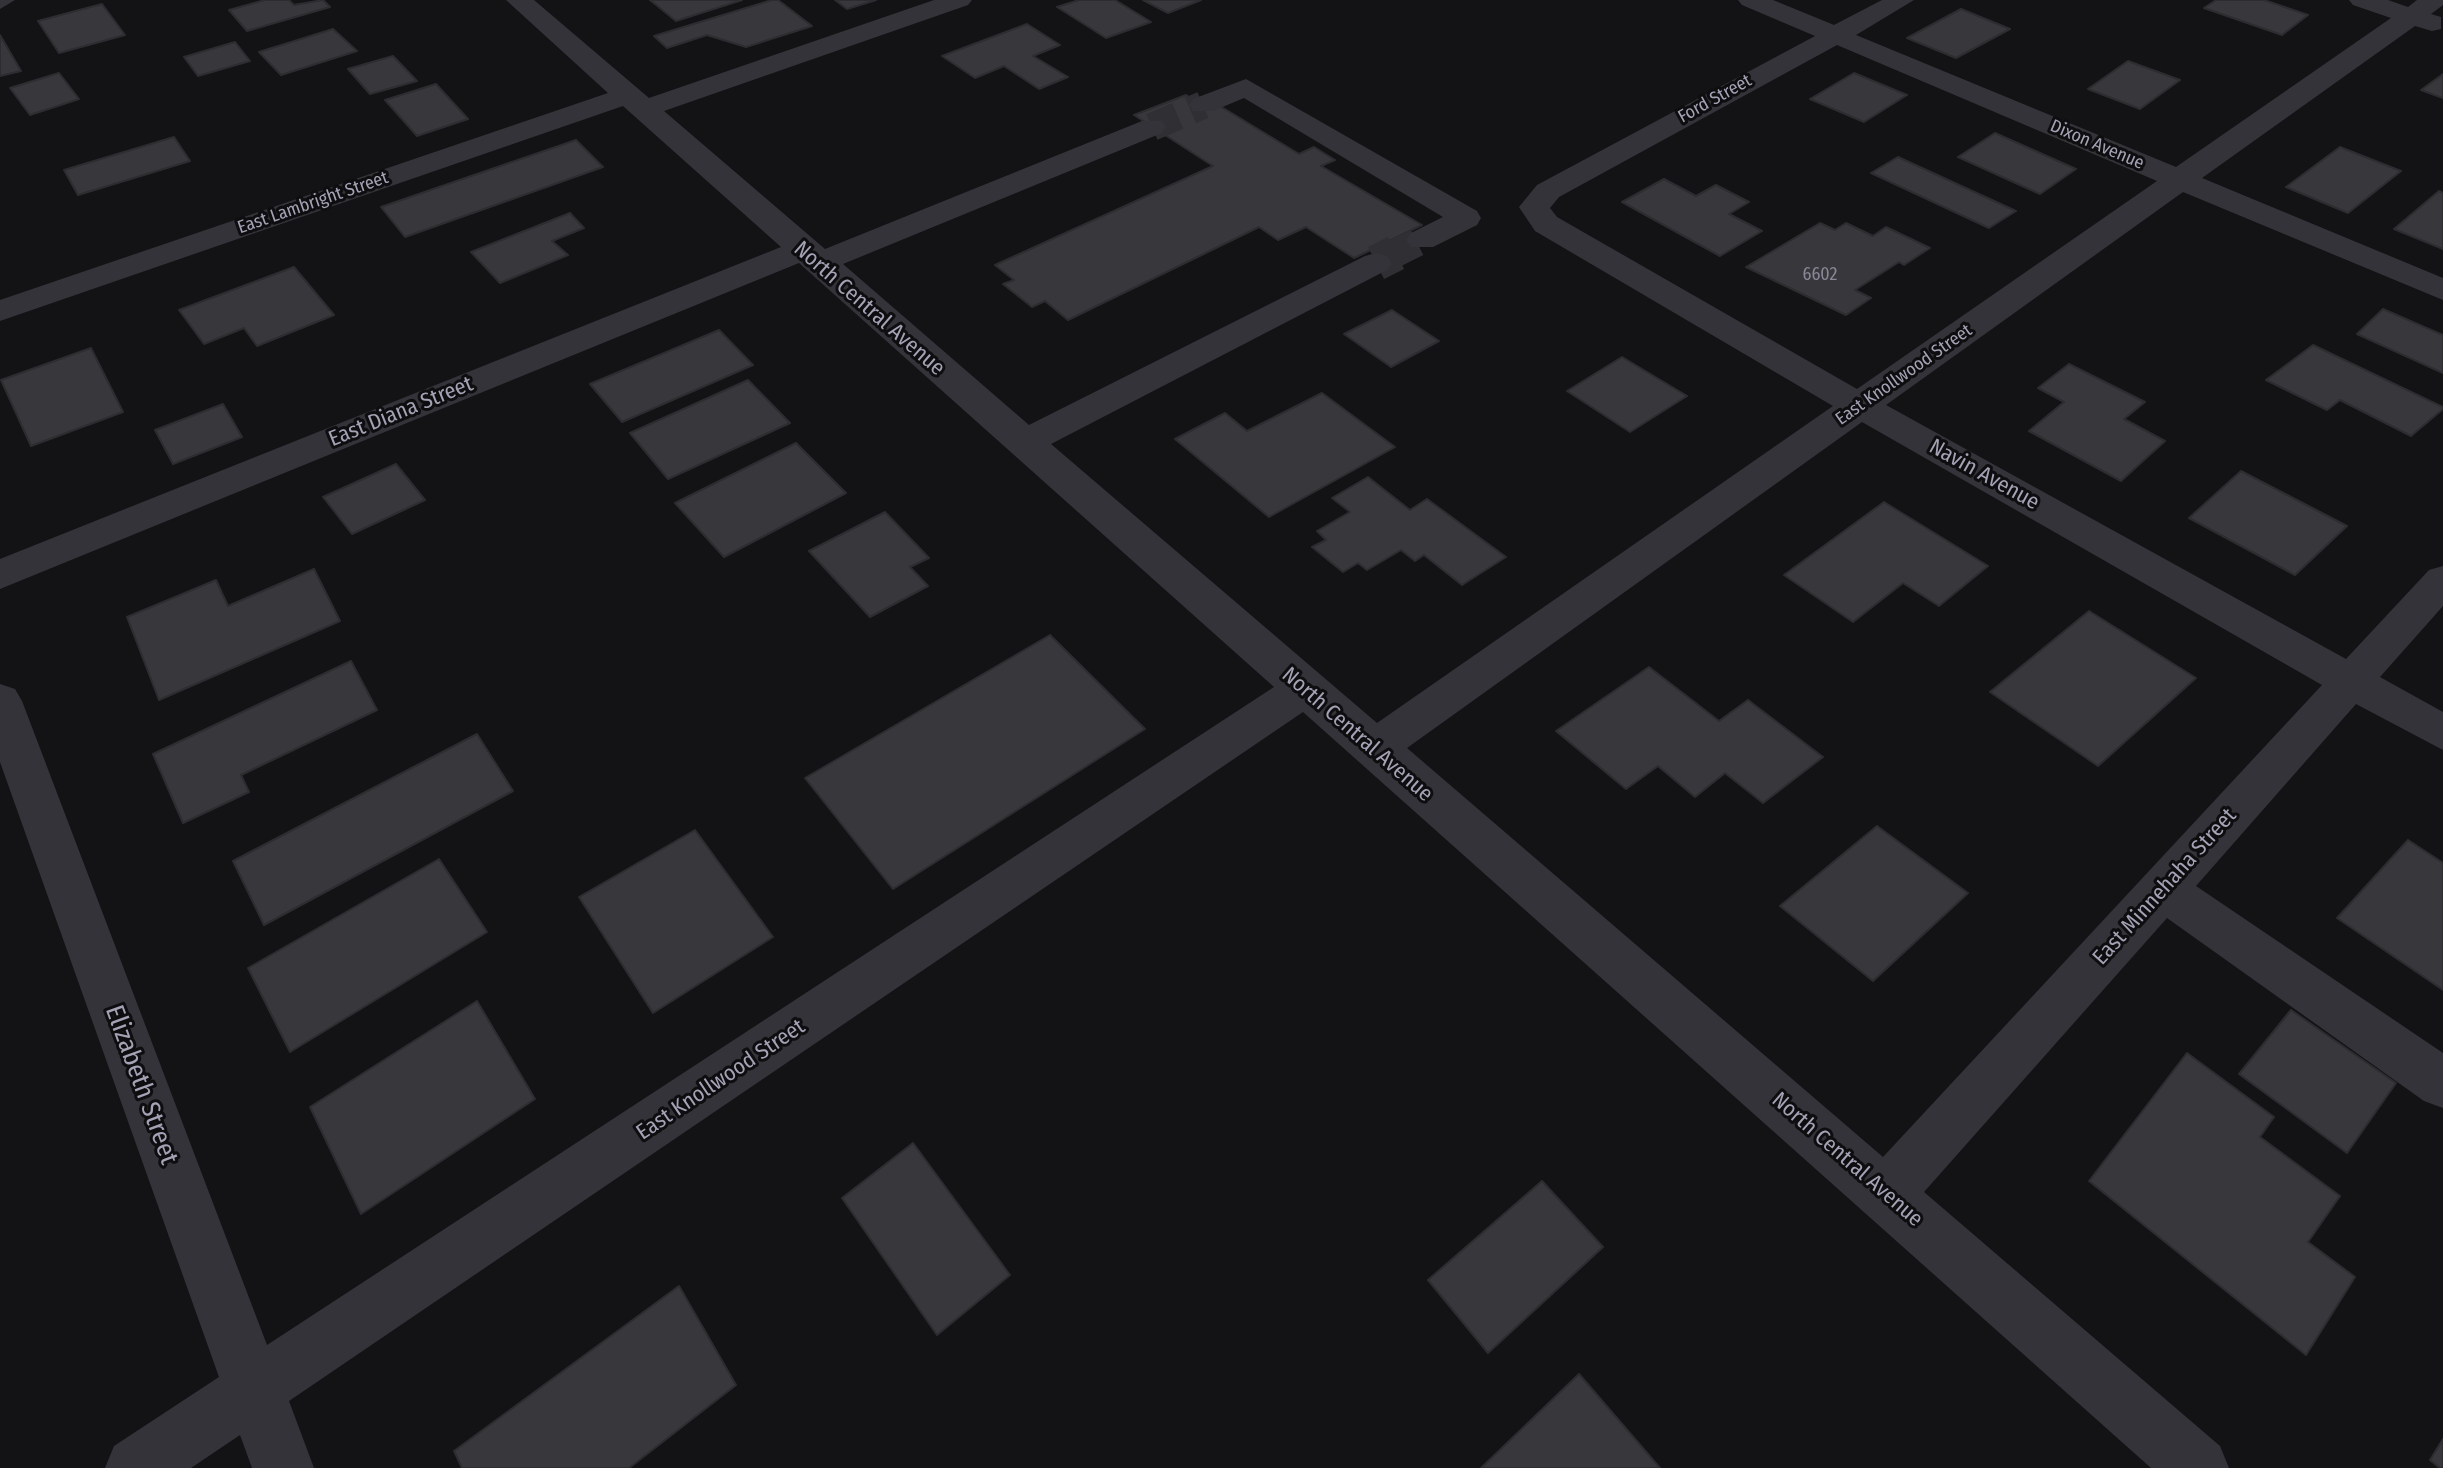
<!DOCTYPE html>
<html>
<head>
<meta charset="utf-8">
<style>
	body { margin:0 }
	canvas { display:block; background:#131214 }
</style>
</head>
<body>
<canvas width="2443" height="1468"></canvas>
<script>
const ctx = document.querySelector('canvas').getContext('2d');
ctx.lineJoin = 'round';
function fillPath(path, color) {
  ctx.fillStyle = color;
  ctx.fill(path, 'evenodd');
}
function strokePath(path, color, width, dash) {
  ctx.strokeStyle = color;
  ctx.lineWidth = width;
  ctx.lineCap = dash ? 'butt' : 'round';
  ctx.setLineDash(dash || []);
  ctx.stroke(path);
}
function label(font, color, halo, rows, align = 'center') {
  ctx.font = font + ' "Fira Sans Condensed",sans-serif';
  ctx.lineWidth = 6;
  ctx.setLineDash([]);
  ctx.textBaseline = 'middle';
  ctx.strokeStyle = halo;
  ctx.fillStyle = color;
  for (const [text, x, y, turn = 0] of rows) {
    ctx.save();
    ctx.translate(x, y);
    ctx.rotate((+turn || 0) * Math.PI / 180);
    ctx.textAlign = isNaN(turn) ? turn : align;
    if (halo) ctx.strokeText(text, 0, 0);
    ctx.fillText(text, 0, 0);
    ctx.restore();
  }
}
const building = new Path2D(`
	M 265,0 L 289,0 L 294,5 L 323,0 L 330,7 L 247,31 L 229,10 Z
	M 650,0 L 742,0 L 676,21 Z
	M 772,0 L 778,0 L 812,26 L 746,47 L 707,35 L 667,48 L 654,36 Z
	M 835,0 L 876,0 L 847,9 Z
	M 1079,0 L 1115,0 L 1151,22 L 1106,38 L 1057,7 Z
	M 1143,0 L 1201,0 L 1168,13 Z
	M 2216,0 L 2264,0 L 2308,15 L 2282,35 L 2204,8 Z
	M 102,4 L 125,35 L 59,53 L 38,21 Z
	M 1961,9 L 2010,29 L 1956,58 L 1907,38 Z
	M 1027,24 L 1060,45 L 1033,56 L 1068,77 L 1039,89 L 1004,66 L 975,78 L 942,56 Z
	M 333,29 L 357,51 L 281,75 L 259,52 Z
	M 0,35 L 21,71 L 0,76 Z
	M 235,42 L 250,61 L 198,76 L 184,57 Z
	M 393,56 L 417,81 L 370,94 L 348,69 Z
	M 2128,61 L 2180,80 L 2140,109 L 2088,89 Z
	M 59,73 L 79,99 L 30,115 L 10,88 Z
	M 1854,73 L 1907,95 L 1864,122 L 1810,99 Z
	M 2443,74 L 2443,98 L 2421,90 Z
	M 436,84 L 468,119 L 417,136 L 385,100 Z
	M 1186,95 L 1206,107 L 1215,103 L 1299,154 L 1314,147 L 1335,160 L 1321,166 L 1422,225 L 1354,258 L 1306,227 L 1278,240 L 1259,227 L 1068,320 L 1045,301 L 1032,307 L 1003,284 L 1014,280 L 995,265 L 1213,166 L 1134,115 Z
	M 1995,133 L 2076,169 L 2040,194 L 1958,157 Z
	M 174,137 L 190,161 L 78,195 L 64,170 Z
	M 576,140 L 603,167 L 405,237 L 381,207 Z
	M 2340,147 L 2401,171 L 2348,213 L 2286,187 Z
	M 1898,157 L 2016,211 L 1989,228 L 1871,173 Z
	M 1664,179 L 1696,196 L 1716,185 L 1749,202 L 1729,214 L 1762,231 L 1720,256 L 1622,202 Z
	M 2439,191 L 2443,193 L 2443,249 L 2394,229 Z
	M 570,213 L 584,228 L 552,241 L 568,255 L 500,283 L 471,252 Z
	M 1820,223 L 1835,230 L 1846,223 L 1873,236 L 1886,227 L 1930,248 L 1904,265 L 1899,262 L 1855,290 L 1871,298 L 1846,315 L 1746,267 Z
	M 294,267 L 334,315 L 257,346 L 244,328 L 204,344 L 179,310 Z
	M 2383,309 L 2443,335 L 2443,373 L 2357,334 Z
	M 1392,310 L 1439,341 L 1391,367 L 1344,334 Z
	M 719,330 L 753,365 L 622,422 L 590,384 Z
	M 2313,345 L 2443,407 L 2443,409 L 2411,436 L 2340,400 L 2327,410 L 2266,380 Z
	M 91,348 L 123,412 L 31,446 L 1,380 Z
	M 1622,357 L 1687,396 L 1630,432 L 1567,391 Z
	M 2069,364 L 2145,402 L 2124,419 L 2165,441 L 2121,481 L 2029,431 L 2064,402 L 2038,388 Z
	M 748,380 L 790,423 L 668,479 L 630,433 Z
	M 1322,393 L 1395,447 L 1269,517 L 1175,439 L 1225,413 L 1247,431 Z
	M 223,404 L 242,437 L 173,464 L 155,430 Z
	M 796,443 L 846,493 L 724,557 L 675,503 Z
	M 396,464 L 425,500 L 352,534 L 323,497 Z
	M 2241,471 L 2347,526 L 2295,575 L 2189,518 Z
	M 1368,477 L 1410,510 L 1427,499 L 1506,557 L 1462,585 L 1424,555 L 1415,561 L 1401,550 L 1367,570 L 1358,563 L 1343,572 L 1312,547 L 1326,540 L 1317,531 L 1350,512 L 1332,498 Z
	M 1884,502 L 1988,566 L 1939,606 L 1903,583 L 1853,622 L 1784,575 Z
	M 885,512 L 929,558 L 910,567 L 928,586 L 870,617 L 809,551 Z
	M 314,569 L 340,621 L 159,700 L 127,617 L 216,580 L 228,606 Z
	M 2089,611 L 2196,678 L 2098,766 L 1990,692 Z
	M 1050,635 L 1145,729 L 893,889 L 805,778 Z
	M 351,661 L 377,710 L 241,775 L 249,792 L 183,823 L 153,754 Z
	M 1649,667 L 1719,721 L 1748,700 L 1823,757 L 1763,803 L 1725,773 L 1695,797 L 1658,766 L 1626,789 L 1556,731 Z
	M 477,734 L 513,791 L 264,925 L 233,861 Z
	M 1877,826 L 1968,893 L 1873,981 L 1780,906 Z
	M 695,830 L 773,937 L 653,1013 L 579,897 Z
	M 2408,840 L 2443,863 L 2443,990 L 2337,918 Z
	M 439,859 L 487,932 L 290,1052 L 248,968 Z
	M 477,1001 L 535,1099 L 361,1214 L 310,1107 Z
	M 2291,1010 L 2396,1083 L 2347,1153 L 2239,1074 Z
	M 2187,1053 L 2274,1117 L 2260,1137 L 2340,1196 L 2308,1242 L 2355,1277 L 2306,1355 L 2089,1181 Z
	M 913,1143 L 1010,1275 L 937,1335 L 842,1198 Z
	M 1542,1181 L 1603,1247 L 1488,1353 L 1428,1280 Z
	M 679,1286 L 736,1385 L 629,1468 L 462,1468 L 454,1451 Z
	M 1579,1374 L 1660,1468 L 1481,1468 Z
	M 2443,1439 L 2443,1468 L 2440,1468 L 2430,1460 Z`);
fillPath(building, '#38373c');
strokePath(building, '#2d2c30', 2);
strokePath(new Path2D(`
	M 1152,127 L 1203,105
	M 1392,255 L 1422,240`), '#302f34', 28, [28, 14]);
strokePath(new Path2D(`
	M 1376,263 L 1396,253`), '#302f34', 36, [36, 18]);
fillPath(new Path2D(`
	M 0,0 L 15,0 L 0,9 Z
	M 506,0 L 534,0 L 649,98 L 934,0 L 972,0 L 968,5 L 664,111 L 825,249 L 1142,121 L 1162,121 L 1166,127 L 1162,133 L 843,264 L 1029,425 L 1365,256 L 1376,253 L 1387,256 L 1392,263 L 1387,270 L 1051,444 L 1377,723 L 1833,406 L 1535,231 L 1519,207 L 1537,185 L 1815,36 L 1742,5 L 1738,0 L 1773,0 L 1834,25 L 1882,0 L 1914,0 L 1856,35 L 2176,167 L 2391,18 L 2353,5 L 2349,0 L 2388,0 L 2408,7 L 2417,0 L 2443,0 L 2443,5 L 2431,14 L 2441,17 L 2441,29 L 2432,31 L 2415,26 L 2202,178 L 2443,278 L 2443,300 L 2183,192 L 1886,405 L 2346,659 L 2429,570 L 2443,566 L 2443,606 L 2380,677 L 2443,712 L 2443,750 L 2356,704 L 2196,886 L 2443,1053 L 2443,1108 L 2424,1101 L 2167,918 L 1924,1192 L 2220,1446 L 2229,1468 L 2151,1468 L 1303,712 L 289,1401 L 314,1468 L 252,1468 L 240,1435 L 191,1468 L 105,1468 L 114,1446 L 219,1377 L 0,762 L 0,684 L 15,689 L 22,701 L 267,1345 L 1274,687 L 799,263 L 0,589 L 0,559 L 781,247 L 623,106 L 0,321 L 0,300 L 608,93 ZM 1837,45 L 2157,181 L 1857,389 L 1557,217 L 1550,208 L 1559,197 ZM 1862,422 L 2322,685 L 1883,1157 L 1407,748 Z
	M 1246,79 L 1477,211 L 1481,218 L 1477,225 L 1433,247 L 1411,247 L 1406,240 L 1411,233 L 1443,217 L 1244,98 L 1213,111 L 1193,111 L 1189,105 L 1193,99 Z`), '#343339');
label('18px', '#a3a3b5', '#0e0d0f', [
	["Ford Street",1715,99,-29],
	["Dixon Avenue",2097,145,23],
	["East Lambright Street",313,203,-19],
	["East Knollwood Street",1904,375,-35]
]);
label('18px', '#888897', null, [
	["6602",1820,275]
]);
label('22px', '#a3a3b5', '#0e0d0f', [
	["North Central Avenue",869,309,41],
	["East Diana Street",401,412,-22],
	["Navin Avenue",1984,475,29],
	["North Central Avenue",1357,735,41],
	["East Minnehaha Street",2165,887,-48],
	["East Knollwood Street",721,1080,-34],
	["North Central Avenue",1847,1160,41]
]);
label('26px', '#a3a3b5', '#0e0d0f', [
	["Elizabeth Street",141,1085,70]
]);
</script>
</body>
</html>
